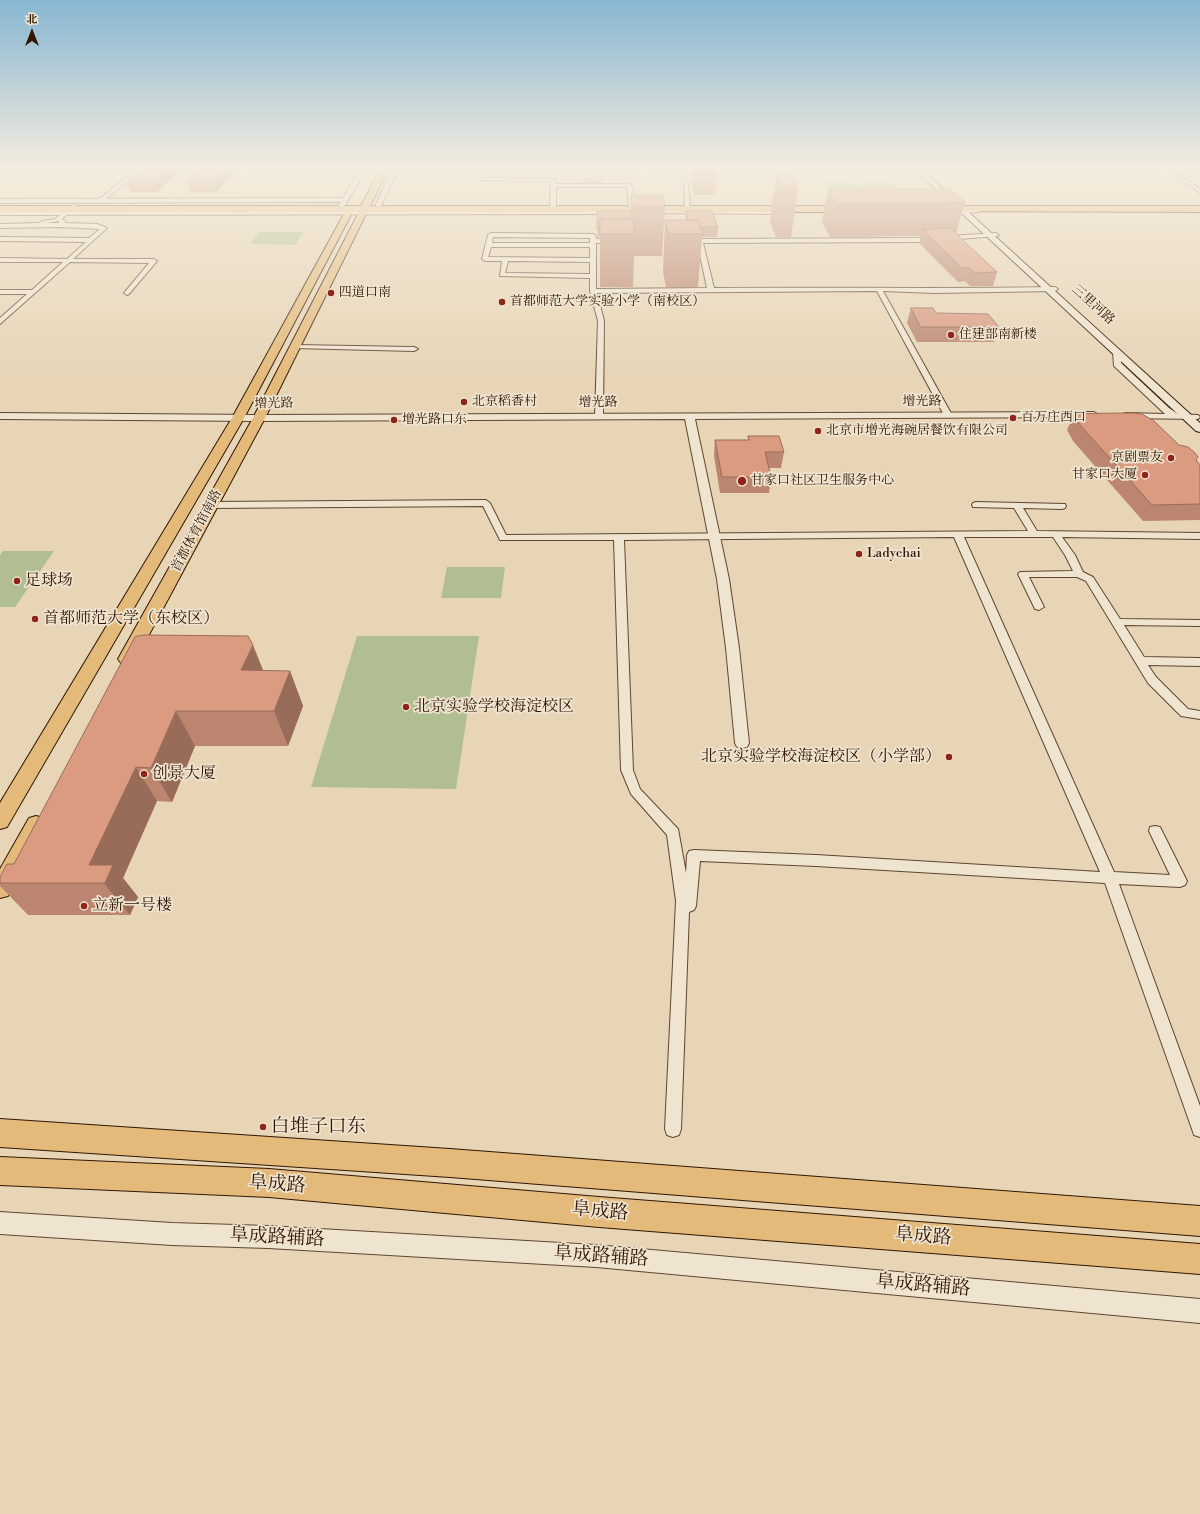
<!DOCTYPE html>
<html>
<head>
<meta charset="utf-8">
<style>
	body { margin:0 }
	#map { position:relative; width:1200px; height:1514px; overflow:hidden; background:#e7d5b6; font-family:"Libre Bodoni","Noto Serif SC",serif }
	canvas { display:block }
	.north { position:absolute; left:12px; top:12px; width:40px; height:40px; -webkit-text-stroke:3px #efe4d0; paint-order:stroke; rotate:0deg; font-size:11px; font-weight:700; line-height:16px; text-align:center; color:#311604 }
	.north::after { content:''; display:block; margin:auto; width:14px; height:18px; background:#311604; clip-path:polygon(50% 0,100% 100%,50% 72%,0 100%) }
</style>
</head>
<body>
<div id="map">
<canvas width="1200" height="1514"></canvas>
<div class="north">北</div>
</div>
<script>
const ctx = document.querySelector('canvas').getContext('2d');
ctx.lineJoin = 'round';
function fillPath(path, color) {
  ctx.fillStyle = color;
  ctx.fill(path, 'evenodd');
}
function strokePath(path, color, width, dash) {
  ctx.strokeStyle = color;
  ctx.lineWidth = width;
  ctx.lineCap = dash ? 'butt' : 'round';
  ctx.setLineDash(dash || []);
  ctx.stroke(path);
}
function label(font, color, halo, rows, align = 'center') {
  ctx.font = font + ' "Libre Bodoni","Noto Serif SC",serif';
  ctx.lineWidth = 3.5;
  ctx.setLineDash([]);
  ctx.textBaseline = 'middle';
  ctx.strokeStyle = halo;
  ctx.fillStyle = color;
  for (const [text, x, y, turn = 0] of rows) {
    ctx.save();
    ctx.translate(x, y);
    ctx.rotate((+turn || 0) * Math.PI / 180);
    ctx.textAlign = isNaN(turn) ? turn : align;
    if (halo) ctx.strokeText(text, 0, 0);
    ctx.fillText(text, 0, 0);
    ctx.restore();
  }
}
fillPath(new Path2D(`
	M 605,168 L 647,168 L 647,173 L 605,173 Z
	M 823,183 L 852,183 L 853,185 L 863,185 L 862,183 L 890,183 L 902,195 L 833,195 Z
	M 259,232 L 304,232 L 295,245 L 250,244 Z
	M 3,551 L 54,551 L 15,607 L 0,607 L 0,555 Z
	M 447,567 L 505,567 L 501,598 L 441,598 Z
	M 357,636 L 479,636 L 456,789 L 311,787 Z`), '#b1be91');
const minor = new Path2D(`
	M 138,168 L 143,168 L 101,203 L 97,203 L 97,201 Z
	M 481,168 L 485,168 L 483,178 L 554,179 L 556,180 L 556,184 L 629,184 L 632,186 L 635,206 L 632,208 L 629,206 L 627,187 L 556,187 L 556,206 L 553,208 L 550,206 L 551,181 L 480,180 L 478,179 Z
	M 595,168 L 600,168 L 601,170 L 601,181 L 584,181 L 586,179 L 597,179 L 597,170 Z
	M 678,168 L 682,168 L 684,178 L 688,183 L 690,207 L 685,206 L 684,183 L 680,178 Z
	M 1165,168 L 1170,168 L 1200,189 L 1200,193 Z
	M 73,204 L 76,206 L 75,207 L 62,219 L 66,222 L 65,223 L 97,224 L 107,228 L 73,259 L 154,259 L 157,261 L 129,294 L 127,295 L 124,293 L 149,263 L 70,262 L 0,324 L 0,318 L 27,294 L 0,294 L 0,290 L 32,290 L 63,262 L 0,262 L 0,258 L 67,259 L 86,242 L 0,241 L 0,237 L 89,238 L 100,229 L 60,227 L 0,228 L 0,224 L 39,223 L 42,221 L 55,219 ZM 59,221 L 59,223 L 46,223 Z
	M 491,233 L 593,234 L 596,236 L 596,239 L 618,240 L 618,242 L 616,243 L 596,243 L 596,289 L 707,288 L 697,241 L 700,239 L 919,238 L 996,233 L 999,235 L 998,236 L 919,242 L 703,243 L 714,288 C 827,287 941,289 1055,287 L 1058,289 L 1055,291 L 935,293 L 883,291 L 952,415 L 948,417 L 944,415 L 877,291 L 597,293 L 604,321 L 603,416 L 599,418 L 595,416 L 598,321 L 590,291 L 590,278 L 500,276 L 502,261 L 485,261 L 482,259 L 488,235 ZM 493,237 L 590,238 L 590,243 L 492,243 ZM 491,247 L 590,247 L 590,258 L 488,257 ZM 508,261 L 590,262 L 590,274 L 505,273 Z
	M 295,345 L 414,347 L 418,349 L 414,351 L 293,348 L 292,347 Z
	M 486,500 L 490,503 L 506,535 L 1028,531 L 1014,508 L 973,507 L 972,505 L 973,503 L 976,502 L 1065,504 L 1066,506 L 1065,508 L 1062,509 L 1023,508 L 1037,531 L 1200,533 L 1200,539 L 1062,537 L 1075,555 L 1083,572 L 1093,577 L 1120,619 L 1200,620 L 1200,626 L 1124,625 L 1144,657 L 1200,658 L 1200,666 L 1148,665 L 1156,677 L 1188,709 L 1200,711 L 1200,719 L 1181,716 L 1148,683 L 1086,581 L 1077,577 L 1029,577 L 1044,607 L 1039,610 L 1035,609 L 1018,574 L 1020,572 L 1073,571 L 1065,555 L 1053,537 L 964,537 L 1114,872 L 1170,875 L 1149,831 L 1150,827 L 1155,826 L 1160,827 L 1187,881 L 1185,885 L 1180,887 L 1119,884 L 1200,1106 L 1200,1137 L 1194,1135 L 1192,1129 L 1105,883 L 816,866 L 700,861 L 696,906 L 694,910 L 689,912 L 681,1129 L 679,1135 L 673,1137 L 667,1135 L 665,1129 L 676,901 L 667,835 L 631,794 L 621,770 L 614,540 L 500,540 L 483,506 L 210,508 L 206,505 L 210,502 ZM 954,537 L 1100,872 L 816,855 L 694,850 L 689,851 L 687,855 L 686,873 L 678,829 L 640,789 L 633,770 L 624,540 Z`);
const tertiary = new Path2D(`
	M 361,168 L 367,168 L 342,210 L 375,210 L 374,209 L 393,168 L 399,168 L 379,210 L 619,210 L 622,212 L 619,214 L 0,215 L 0,211 L 338,210 L 337,209 L 341,202 L 0,203 L 0,199 L 343,198 Z
	M 978,209 L 980,210 L 980,212 L 947,214 L 944,212 L 947,210 Z
	M 645,210 L 791,210 L 794,212 L 791,214 L 643,213 L 642,212 Z
	M 1117,349 L 1121,352 L 1121,363 L 1169,408 L 1178,414 L 1198,415 L 1200,417 L 1198,419 L 1123,418 L 1121,416 L 1123,414 L 1126,413 L 1165,414 L 1114,366 L 1113,352 Z
	M 1094,412 L 1099,415 L 1097,417 L 695,419 L 729,579 L 739,648 L 749,743 L 747,747 L 742,748 L 737,747 L 735,743 L 726,648 L 717,579 L 685,419 L 259,421 L 0,419 L 0,413 L 259,415 Z
	M 0,1212 L 172,1223 L 268,1226 L 596,1245 L 1200,1299 L 1200,1323 L 596,1267 L 268,1248 L 172,1245 L 0,1234 Z`);
const secondary = new Path2D(`
	M 913,168 L 920,168 L 1200,423 L 1200,432 L 1196,431 Z`);
const primary = new Path2D(`
	M 381,168 L 389,168 L 370,206 L 851,206 L 855,209 L 851,212 L 367,212 L 265,418 L 136,659 L 133,663 L 127,665 L 121,663 L 118,659 L 253,418 L 359,212 L 351,212 L 352,213 L 244,418 L 7,827 L 0,829 L 0,803 L 232,418 L 345,212 L 0,212 L 0,206 L 361,206 Z
	M 937,206 L 1200,206 L 1200,212 L 934,211 L 933,209 Z
	M 36,816 L 43,818 L 46,824 L 8,896 L 0,898 L 0,869 L 29,818 Z`);
const trunk = new Path2D(`
	M 0,1119 L 450,1149 L 1200,1206 L 1200,1236 L 450,1177 L 0,1147 Z
	M 0,1157 L 269,1169 L 599,1197 L 1200,1244 L 1200,1274 L 599,1227 L 269,1197 L 0,1185 Z`);
strokePath(minor, '#5e4630', 2);
strokePath(tertiary, '#5e4630', 2);
strokePath(secondary, '#311604', 2);
strokePath(primary, '#311604', 2);
strokePath(trunk, '#311604', 2);
fillPath(minor, '#efe4d0');
fillPath(tertiary, '#efe4d0');
fillPath(secondary, '#efe4d0');
fillPath(primary, '#e4ba7b');
fillPath(trunk, '#e4ba7b');
fillPath(new Path2D(`
	M 182,168 L 157,192 L 130,192 L 127,183 Z
	M 202,168 L 242,168 L 241,170 L 235,170 L 216,192 L 190,192 L 187,183 Z
	M 692,168 L 717,168 L 715,195 L 694,195 L 691,182 Z
	M 776,174 L 798,188 L 791,237 L 776,237 L 770,222 Z
	M 861,189 L 965,202 L 956,234 L 997,272 L 993,286 L 970,286 L 965,281 L 958,282 L 919,243 L 921,236 L 830,237 L 822,222 L 828,190 L 861,190 Z
	M 631,195 L 665,206 L 662,256 L 634,256 L 633,287 L 600,287 L 600,237 L 598,238 L 597,228 L 631,211 Z
	M 686,211 L 718,227 L 717,237 L 702,237 L 698,287 L 666,287 L 663,272 L 665,220 L 686,220 Z
	M 911,308 L 936,313 L 999,327 L 994,342 L 917,342 L 907,323 Z
	M 1074,414 L 1179,445 L 1200,465 L 1200,520 L 1143,521 L 1073,441 L 1067,430 Z
	M 748,436 L 784,452 L 781,468 L 769,468 L 771,477 L 769,493 L 720,493 L 714,456 L 715,440 L 748,440 Z
	M 144,635 L 264,671 L 290,671 L 303,706 L 288,746 L 195,746 L 172,802 L 157,801 L 123,878 L 138,897 L 130,915 L 28,915 L 0,886 L 0,877 L 14,864 Z`), '#bb856f');
fillPath(new Path2D(`
	M 170,168 L 182,168 L 157,192 L 154,183 Z
	M 227,168 L 235,168 L 235,170 L 216,192 L 214,183 Z
	M 253,645 L 267,680 L 241,670 Z
	M 290,671 L 303,706 L 288,746 L 274,711 Z
	M 176,711 L 195,746 L 172,802 L 151,768 Z
	M 136,767 L 157,801 L 123,878 L 138,897 L 130,915 L 89,865 Z`), '#996c5a');
const building = new Path2D(`
	M 144,168 L 170,168 L 154,183 L 127,183 Z
	M 202,168 L 227,168 L 214,183 L 187,183 Z
	M 776,174 L 791,174 L 798,188 L 783,188 Z
	M 861,189 L 949,189 L 965,202 L 927,204 L 836,204 L 828,190 L 862,190 Z
	M 631,195 L 663,195 L 665,206 L 633,206 Z
	M 598,211 L 631,211 L 631,219 L 600,219 L 600,228 L 597,228 Z
	M 686,211 L 712,211 L 718,227 L 700,227 L 698,220 L 688,220 Z
	M 600,219 L 634,219 L 634,234 L 600,234 Z
	M 665,220 L 698,220 L 703,234 L 669,234 Z
	M 950,228 L 997,272 L 975,273 L 969,268 L 962,268 L 923,230 Z
	M 911,308 L 933,308 L 936,313 L 988,314 L 999,327 L 921,327 Z
	M 1133,413 L 1142,414 L 1154,421 L 1179,445 L 1188,447 L 1195,453 L 1198,457 L 1196,460 L 1200,465 L 1200,504 L 1152,505 L 1080,425 L 1074,414 Z
	M 748,436 L 779,436 L 784,452 L 765,452 L 771,477 L 722,477 L 715,440 L 749,440 Z
	M 144,635 L 248,636 L 253,645 L 241,670 L 290,671 L 274,711 L 176,711 L 151,768 L 136,767 L 89,865 L 113,865 L 105,883 L 0,883 L 0,877 L 7,864 L 14,864 L 135,637 Z`);
fillPath(building, '#da9b81');
strokePath(building, '#996c5a', 1);
const sky = ctx.createLinearGradient(0, 0, 0, 380);
sky.addColorStop(0, '#87b6d2');
sky.addColorStop(0.44, '#f4ecde');
sky.addColorStop(1, '#f4ecde00');
ctx.fillStyle = sky;
ctx.fillRect(0, 0, 1200, 380);
for (const [x, y, r, color] of [
	[331,293,4,"#8f2418"],
	[502,302,4,"#8f2418"],
	[951,335,4,"#8f2418"],
	[464,402,4,"#8f2418"],
	[1013,418,4,"#8f2418"],
	[394,420,4,"#8f2418"],
	[818,431,4,"#8f2418"],
	[1171,458,4,"#8f2418"],
	[1145,475,4,"#8f2418"],
	[742,481,5,"#8f2418"],
	[859,554,4,"#8f2418"],
	[17,581,4,"#8f2418"],
	[35,619,4,"#8f2418"],
	[406,707,4,"#8f2418"],
	[949,757,4,"#8f2418"],
	[144,774,4,"#8f2418"],
	[84,906,4,"#8f2418"],
	[263,1127,4,"#8f2418"]
]) {
  const dot = new Path2D();
  dot.arc(x, y, r, 0, 2 * Math.PI);
  ctx.fillStyle = color;
  ctx.fill(dot);
  strokePath(dot, '#efe4d0', 1.5);
}
label('13px', '#311604', '#efe4d0', [
	["四道口南",339,293],
	["首都师范大学实验小学（南校区）",510,302],
	["住建部南新楼",959,335],
	["北京稻香村",472,402],
	["百万庄西口",1021,418],
	["增光路口东",402,420],
	["北京市增光海碗居餐饮有限公司",826,431],
	["京剧票友",1163,458,"right"],
	["甘家口大厦",1137,475,"right"],
	["甘家口社区卫生服务中心",751,481],
	["Ladychai",867,554]
], 'left');
label('13px', '#311604', '#efe4d0', [
	["三里河路",1093,305,42],
	["增光路",922,402],
	["增光路",598,403],
	["增光路",274,404,-1],
	["首都体育馆南路",197,531,-62]
]);
label('16px', '#311604', '#efe4d0', [
	["足球场",25,581],
	["首都师范大学（东校区）",43,619],
	["北京实验学校海淀校区",414,707],
	["北京实验学校海淀校区（小学部）",941,757,"right"],
	["创景大厦",152,774],
	["立新一号楼",92,906]
], 'left');
label('19px', '#311604', '#efe4d0', [
	["白堆子口东",271,1127]
], 'left');
label('19px', '#311604', '#efe4d0', [
	["阜成路",277,1185,4],
	["阜成路",600,1212,5],
	["阜成路",923,1237,4],
	["阜成路辅路",277,1238,3],
	["阜成路辅路",601,1257,4],
	["阜成路辅路",923,1286,5]
]);
</script>
</body>
</html>
